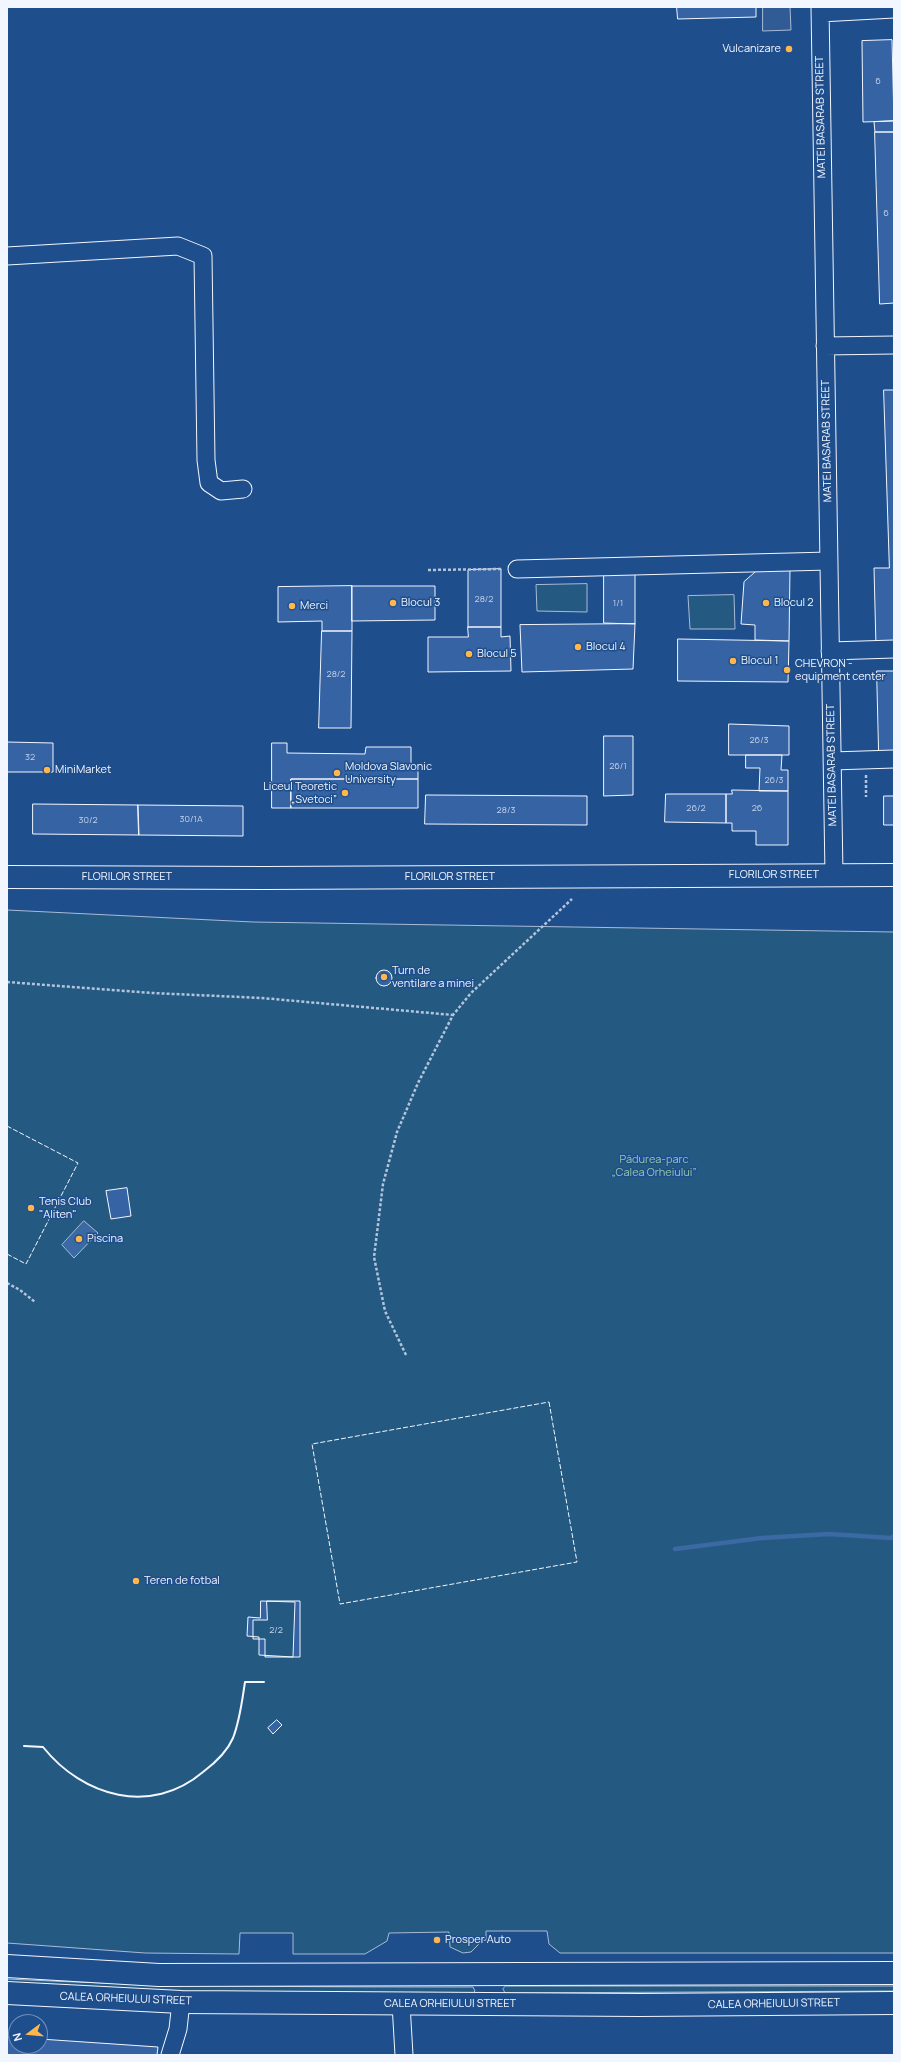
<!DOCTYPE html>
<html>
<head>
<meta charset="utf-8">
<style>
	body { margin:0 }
	#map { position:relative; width:901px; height:2062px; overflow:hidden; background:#1f4e8c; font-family:Manrope,sans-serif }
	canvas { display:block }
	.frame { position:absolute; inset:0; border:8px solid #f2f6ff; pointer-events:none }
	.north { position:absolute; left:8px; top:2014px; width:40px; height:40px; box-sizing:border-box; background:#1f4e8c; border:1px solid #7391ba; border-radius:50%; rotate:254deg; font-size:11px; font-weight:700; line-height:16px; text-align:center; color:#f2f6ff }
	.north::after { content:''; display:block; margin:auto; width:14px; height:18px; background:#ffb74d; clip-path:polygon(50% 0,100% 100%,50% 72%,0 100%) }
</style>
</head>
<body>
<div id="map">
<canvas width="901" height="2062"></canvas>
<div class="frame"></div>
<div class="north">N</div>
</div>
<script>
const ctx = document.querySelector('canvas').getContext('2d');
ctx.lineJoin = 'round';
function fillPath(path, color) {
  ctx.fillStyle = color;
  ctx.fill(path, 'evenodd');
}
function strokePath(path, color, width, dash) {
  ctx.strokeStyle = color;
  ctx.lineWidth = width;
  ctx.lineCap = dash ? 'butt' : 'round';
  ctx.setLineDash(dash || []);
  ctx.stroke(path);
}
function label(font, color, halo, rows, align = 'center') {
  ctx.font = font + ' Manrope,sans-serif';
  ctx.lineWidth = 3;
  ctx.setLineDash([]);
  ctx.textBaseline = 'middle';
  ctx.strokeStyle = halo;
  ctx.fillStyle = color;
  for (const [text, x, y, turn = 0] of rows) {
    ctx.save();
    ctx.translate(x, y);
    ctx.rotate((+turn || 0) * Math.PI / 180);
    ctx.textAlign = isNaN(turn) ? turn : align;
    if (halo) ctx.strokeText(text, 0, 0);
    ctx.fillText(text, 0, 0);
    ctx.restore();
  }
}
const green = new Path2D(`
	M 587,584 L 587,612 L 537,611 L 536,585 Z
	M 734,595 L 735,629 L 690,629 L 688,596 Z
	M 7,910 L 253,922 L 894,932 L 894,1953 L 560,1953 L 549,1944 L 547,1931 L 486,1931 L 486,1940 L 482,1941 L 471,1952 L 463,1953 L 450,1947 L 449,1932 L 389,1933 L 387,1941 L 365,1954 L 293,1954 L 293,1933 L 240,1933 L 239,1954 L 145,1953 L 7,1943 Z
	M 7,1979 C 162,1987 317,1987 473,1987 L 475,1991 L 473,1993 L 234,1993 L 7,1985 Z
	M 506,1986 L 894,1986 L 894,1991 L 505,1993 L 503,1989 Z`);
fillPath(green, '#245a82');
strokePath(green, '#a8bbd7', 1);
const parking = new Path2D(`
	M 763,7 L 790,7 L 791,30 L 763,31 Z`);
fillPath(parking, '#305b95');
strokePath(parking, '#a8bbd7', 1);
const water = new Path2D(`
	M 84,1221 L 98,1233 L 74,1258 L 62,1245 Z`);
fillPath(water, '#3b69a3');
strokePath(water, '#a8bbd7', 1);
strokePath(new Path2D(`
	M 675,1549 L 762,1538 L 829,1534 L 891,1538 L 894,1536`), '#3b69a3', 4.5);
const building = new Path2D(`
	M 677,7 L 756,7 L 756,17 L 678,19 Z
	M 892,40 L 894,121 L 863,122 L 862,41 Z
	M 894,121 L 894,132 L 875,132 L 874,122 Z
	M 875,132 L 894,132 L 894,303 L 880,304 Z
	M 884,390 L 894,390 L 894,646 L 876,647 L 874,568 L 889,568 Z
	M 760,568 L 790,568 L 789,641 L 755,640 L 755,625 L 741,624 L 744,582 Z
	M 501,569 L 501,627 L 468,627 L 468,570 Z
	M 604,571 L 635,572 L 635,624 L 604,623 Z
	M 352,586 L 352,631 L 322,631 L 322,621 L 278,622 L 278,587 Z
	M 352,586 L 435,586 L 435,620 L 352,621 Z
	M 635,624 L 633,669 L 522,672 L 520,625 Z
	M 468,627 L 501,627 L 501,637 L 510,636 L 511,671 L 428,672 L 428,637 L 468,637 Z
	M 322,631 L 352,631 L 351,728 L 319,728 Z
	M 678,639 L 789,641 L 788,682 L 678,681 Z
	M 877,671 L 894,671 L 894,752 L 879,752 Z
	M 729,724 L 789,726 L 789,755 L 729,755 Z
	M 604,736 L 633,736 L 633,795 L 604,796 Z
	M 7,742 L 53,743 L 53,772 L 7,772 Z
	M 272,743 L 287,743 L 287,753 L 365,754 L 366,747 L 411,747 L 411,770 L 418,770 L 418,779 L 291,779 L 291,808 L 272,808 Z
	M 746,755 L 782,755 L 781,770 L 788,770 L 788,791 L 759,791 L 760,768 L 746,768 Z
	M 291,779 L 418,779 L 418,808 L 291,808 Z
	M 732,790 L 788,791 L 788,845 L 756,845 L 756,831 L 732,831 L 732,823 L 726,823 L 726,794 L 732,794 Z
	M 666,794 L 726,794 L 726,823 L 665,822 Z
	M 426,795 L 587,796 L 587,825 L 425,824 Z
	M 884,796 L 894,796 L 894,825 L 884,825 Z
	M 33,804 L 138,805 L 139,835 L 33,834 Z
	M 138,805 L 243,806 L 243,836 L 139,835 Z
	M376 978a8 8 0 1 1 16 0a8 8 0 1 1-16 0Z
	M 127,1188 L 131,1216 L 111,1219 L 106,1191 Z
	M 261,1601 L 295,1602 L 293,1657 L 259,1655 L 259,1637 L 247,1636 L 248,1617 L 260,1618 Z
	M 267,1601 L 300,1601 L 300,1657 L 265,1657 L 265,1639 L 253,1639 L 253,1620 L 267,1620 Z
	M 277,1720 L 282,1725 L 273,1734 L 268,1728 Z
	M 7,2037 L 16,2037 L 16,2046 L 40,2046 L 40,2039 L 158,2047 L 157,2055 L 7,2055 Z`);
fillPath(building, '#3563a3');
strokePath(building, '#f2f6ff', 1);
const minor = new Path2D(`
	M 820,7 L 834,875
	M 820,13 L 894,9
	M 7,256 L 178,246 L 203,256 L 206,460 L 209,483 L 221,491 L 243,489
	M 825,346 L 894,345
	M 517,569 L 829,561
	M 830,651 L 894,649
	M 832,761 L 894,759
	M 401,2004 L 404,2055
	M 170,2055 L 178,2029 L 181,2002`);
const major = new Path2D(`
	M 7,877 L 264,878 L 894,875`);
const highway = new Path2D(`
	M 7,1966 L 159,1975 L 894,1973
	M 7,1993 L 181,2002 L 640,2005 L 894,2003`);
strokePath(minor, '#f2f6ff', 19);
strokePath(major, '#f2f6ff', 24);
strokePath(highway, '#f2f6ff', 24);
strokePath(new Path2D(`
	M 428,570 L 502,569
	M 866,775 L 866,797
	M 7,982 L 152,993 L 262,998 L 453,1015
	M 7,1283 L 20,1290 L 35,1302
	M 406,1355 L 385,1311 L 374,1257 L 383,1184 L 397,1132 L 418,1083 L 453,1015 L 471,993 L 572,899`), '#b3c4dc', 2.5, [3, 2]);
strokePath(minor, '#1f4e8c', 17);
strokePath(major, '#1f4e8c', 22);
strokePath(highway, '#1f4e8c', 22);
strokePath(new Path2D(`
	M 7,1126 L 78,1163 L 26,1264 L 7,1254
	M 549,1402 L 577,1562 L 340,1604 L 312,1444 Z`), '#f2f6ff', 1, [5, 2]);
strokePath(new Path2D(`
	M 24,1746 L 43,1747 C 83,1797 151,1816 203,1772 C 215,1763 227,1752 233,1738 C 240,1720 242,1701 245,1682 L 264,1682`), '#f2f6ff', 2);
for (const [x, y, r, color] of [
	[789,49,4,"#ffb74d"],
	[393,603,4,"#ffb74d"],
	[766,603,4,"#ffb74d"],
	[292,606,4,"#ffb74d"],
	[578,647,4,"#ffb74d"],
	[469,654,4,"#ffb74d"],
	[733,661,4,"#ffb74d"],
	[787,670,4,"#ffb74d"],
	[47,770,4,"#ffb74d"],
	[337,773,4,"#ffb74d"],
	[345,793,4,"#ffb74d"],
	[384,977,4,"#ffb74d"],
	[31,1208,4,"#ffb74d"],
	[79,1239,4,"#ffb74d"],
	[136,1581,4,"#ffb74d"],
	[437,1940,4,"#ffb74d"]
]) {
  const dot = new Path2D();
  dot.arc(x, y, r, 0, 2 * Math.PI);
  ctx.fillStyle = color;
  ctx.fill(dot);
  strokePath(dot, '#1f4e8c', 1.5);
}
label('9px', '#c3d1e8', null, [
	["6",878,81],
	["6",886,213],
	["28/2",484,599],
	["1/1",618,603],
	["28/2",336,674],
	["26/3",759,740],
	["32",30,757],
	["26/1",618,766],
	["26/3",774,780],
	["26/2",696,808],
	["26",757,808],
	["28/3",506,810],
	["30/1A",191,819],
	["30/2",88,820],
	["2/2",276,1630]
]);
label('11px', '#f2f6ff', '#1f4e8c', [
	["Vulcanizare",781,49,"right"],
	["Blocul 3",401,603],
	["Blocul 2",774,603],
	["Merci",300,606],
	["Blocul 4",586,647],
	["Blocul 5",477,654],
	["Blocul 1",741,661],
	["CHEVRON -",795,664],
	["equipment center",795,677],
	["Moldova Slavonic",345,767],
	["University",345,780],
	["MiniMarket",55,770],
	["Liceul Teoretic",337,787,"right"],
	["„Svetoci”",337,800,"right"],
	["Turn de",392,971],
	["ventilare a minei",392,984],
	["Tenis Club",39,1202],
	["\"Aliten\"",39,1215],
	["Piscina",87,1239],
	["Teren de fotbal",144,1581],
	["Prosper Auto",445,1940]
], 'left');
label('11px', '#f2f6ff', '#1f4e8c', [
	["MATEI BASARAB STREET",821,117,-91],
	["MATEI BASARAB STREET",827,441,-91],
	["MATEI BASARAB STREET",832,765,-91],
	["FLORILOR STREET",774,875],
	["FLORILOR STREET",127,877],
	["FLORILOR STREET",450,877],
	["CALEA ORHEIULUI STREET",126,1999,2],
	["CALEA ORHEIULUI STREET",450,2004],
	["CALEA ORHEIULUI STREET",774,2004,-1]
]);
label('11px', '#97c8a6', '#1f4e8c', [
	["Pădurea-parc",654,1160],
	["„Calea Orheiului”",654,1173]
]);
</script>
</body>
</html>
